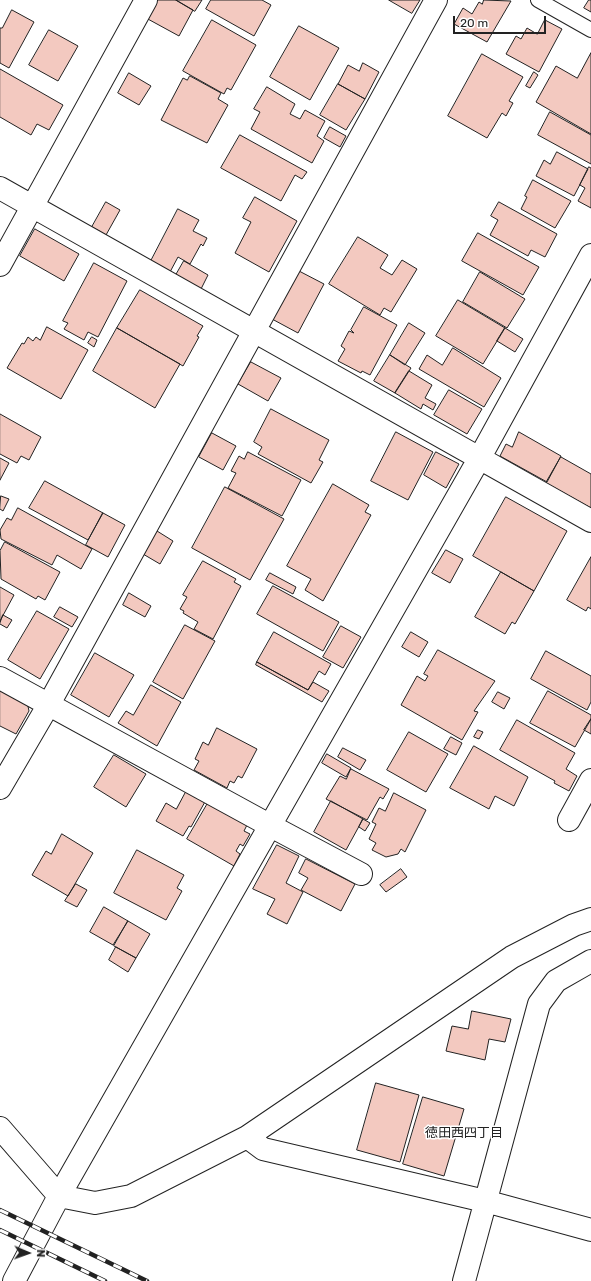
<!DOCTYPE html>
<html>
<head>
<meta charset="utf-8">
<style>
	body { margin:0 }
	#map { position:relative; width:591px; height:1281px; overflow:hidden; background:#fff; font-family:Rubik,sans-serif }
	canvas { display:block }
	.north { position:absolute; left:8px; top:1233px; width:40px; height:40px; -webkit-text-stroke:3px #fff; paint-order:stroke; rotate:92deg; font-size:11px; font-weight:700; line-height:16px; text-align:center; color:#222 }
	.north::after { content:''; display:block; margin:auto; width:14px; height:18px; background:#222; clip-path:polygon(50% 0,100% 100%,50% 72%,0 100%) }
	.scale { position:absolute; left:453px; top:16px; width:93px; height:18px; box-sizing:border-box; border:2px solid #222; border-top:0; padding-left:5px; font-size:12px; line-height:14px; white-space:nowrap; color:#222; -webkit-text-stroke:3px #fff; paint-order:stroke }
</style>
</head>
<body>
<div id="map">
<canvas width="591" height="1281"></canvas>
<div class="north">N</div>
<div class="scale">20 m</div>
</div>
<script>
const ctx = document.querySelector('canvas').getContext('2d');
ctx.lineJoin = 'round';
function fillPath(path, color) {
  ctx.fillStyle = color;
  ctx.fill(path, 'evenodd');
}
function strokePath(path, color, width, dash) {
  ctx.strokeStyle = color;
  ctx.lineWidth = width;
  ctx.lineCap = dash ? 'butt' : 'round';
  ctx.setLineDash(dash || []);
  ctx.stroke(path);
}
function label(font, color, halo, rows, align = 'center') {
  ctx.font = font + ' Rubik,"Noto Sans JP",sans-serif';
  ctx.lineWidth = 3;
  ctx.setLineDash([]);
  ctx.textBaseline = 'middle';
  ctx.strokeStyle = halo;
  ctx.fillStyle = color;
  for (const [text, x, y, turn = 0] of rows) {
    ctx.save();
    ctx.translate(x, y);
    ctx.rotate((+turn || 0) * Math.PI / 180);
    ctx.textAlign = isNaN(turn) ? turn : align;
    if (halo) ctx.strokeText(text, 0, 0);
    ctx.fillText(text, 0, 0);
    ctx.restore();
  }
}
const building = new Path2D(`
	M 156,0 L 176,0 L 193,10 L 179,36 L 146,18 Z
	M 176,0 L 202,0 L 195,11 Z
	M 211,0 L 262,0 L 271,5 L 254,36 L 206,9 Z
	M 389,0 L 420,0 L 412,13 Z
	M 484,0 L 511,1 L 487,42 L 454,24 L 463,8 L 472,14 L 479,2 L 482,4 Z
	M 589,0 L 591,0 L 591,12 L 584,8 Z
	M 12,10 L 34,22 L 9,68 L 0,63 L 0,28 L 2,28 Z
	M 212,20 L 256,45 L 231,90 L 227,88 L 224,94 L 183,71 Z
	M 545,20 L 562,29 L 539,72 L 506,54 L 516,36 L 521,39 L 527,28 L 537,34 Z
	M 299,26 L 339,48 L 310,100 L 270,77 Z
	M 49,30 L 78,46 L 58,81 L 29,65 Z
	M 591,53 L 591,134 L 536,102 L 556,66 L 577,78 Z
	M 482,54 L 523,77 L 509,101 L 513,103 L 506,116 L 502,113 L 487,138 L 448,116 Z
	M 363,63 L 379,72 L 365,99 L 338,84 L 348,65 L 359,71 Z
	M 0,69 L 63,105 L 49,130 L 37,124 L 31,135 L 0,117 Z
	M 534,72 L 538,75 L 530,88 L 526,86 Z
	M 129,73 L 151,86 L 139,105 L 118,93 Z
	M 190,76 L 221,93 L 218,99 L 228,105 L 207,143 L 161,120 L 183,78 L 187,80 Z
	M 338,84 L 365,99 L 346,130 L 320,115 Z
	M 267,87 L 295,104 L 290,114 L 300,119 L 305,110 L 325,121 L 317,136 L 324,141 L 312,163 L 251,129 L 260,112 L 254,109 Z
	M 550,112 L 591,135 L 591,164 L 538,135 Z
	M 330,127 L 346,136 L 340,147 L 324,138 Z
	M 240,135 L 307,172 L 302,179 L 295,175 L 281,201 L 221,168 Z
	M 557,152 L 588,169 L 574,196 L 536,176 L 544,160 L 550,164 Z
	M 589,167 L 591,168 L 591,208 L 578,201 L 585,188 L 580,185 Z
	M 533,180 L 571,201 L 555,228 L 521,209 L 527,197 L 525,196 Z
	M 255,197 L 297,221 L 269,272 L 235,253 L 251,222 L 243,218 Z
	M 106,202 L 120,210 L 106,235 L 92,227 Z
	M 499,202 L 557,234 L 545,257 L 531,250 L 528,256 L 490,235 L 498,220 L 491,216 Z
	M 178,209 L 199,220 L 193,231 L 207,238 L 203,246 L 201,244 L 190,264 L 178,257 L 170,272 L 151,261 Z
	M 35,229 L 79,254 L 64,281 L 20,256 Z
	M 478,233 L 539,267 L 523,295 L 462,261 Z
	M 358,237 L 388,255 L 380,268 L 392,275 L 402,260 L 417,269 L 391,312 L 384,308 L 380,315 L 329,284 Z
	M 184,261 L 208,275 L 201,289 L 176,275 Z
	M 94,263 L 127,281 L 98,337 L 88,332 L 84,340 L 64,329 L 68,323 L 63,321 Z
	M 299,271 L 324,284 L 298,333 L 272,319 Z
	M 480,272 L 525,299 L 507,328 L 463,302 Z
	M 140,290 L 203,326 L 197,336 L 199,337 L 183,366 L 117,328 Z
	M 458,300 L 505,328 L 483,364 L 436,336 Z
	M 364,307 L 397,325 L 370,375 L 362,371 L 361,373 L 338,361 L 345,349 L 341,346 L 349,331 L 354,333 L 351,330 Z
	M 409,323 L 425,333 L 405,365 L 390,355 Z
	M 47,327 L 88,350 L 61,399 L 7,368 L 22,343 L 24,344 L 28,337 L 33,341 L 36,337 L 40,340 Z
	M 117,328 L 180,364 L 155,408 L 93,371 Z
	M 505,328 L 523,339 L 515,352 L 497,341 Z
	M 92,337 L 97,340 L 94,347 L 88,343 Z
	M 453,348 L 501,378 L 484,407 L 419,369 L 427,355 L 442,365 Z
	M 390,355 L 411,368 L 395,393 L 374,381 Z
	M 251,362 L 281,378 L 268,401 L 238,384 Z
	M 409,371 L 432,385 L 425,398 L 436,404 L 433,410 L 423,404 L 421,409 L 395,393 Z
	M 449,390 L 482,409 L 467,434 L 434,415 Z
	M 271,409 L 329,440 L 319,460 L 323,462 L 311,483 L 258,454 L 262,447 L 254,442 Z
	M 0,414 L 41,437 L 29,460 L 21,456 L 17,463 L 0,454 Z
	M 396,432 L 433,452 L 408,500 L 371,481 Z
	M 519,432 L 561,456 L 547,482 L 500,456 L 506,444 L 512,447 Z
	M 212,433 L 236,446 L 223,470 L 199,457 Z
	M 248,452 L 301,480 L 282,516 L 228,488 L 236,473 L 231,471 L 239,456 L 244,459 Z
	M 436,452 L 459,464 L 446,488 L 424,475 Z
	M 561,457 L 591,474 L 591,508 L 546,483 Z
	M 0,458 L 9,463 L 0,480 Z
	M 45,481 L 103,513 L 88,540 L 29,508 Z
	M 333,484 L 369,505 L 365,512 L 371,515 L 323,601 L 305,590 L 311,579 L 287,566 Z
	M 225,487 L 284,519 L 250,580 L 192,548 Z
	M 1,496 L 9,499 L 3,511 L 0,509 Z
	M 506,497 L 567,531 L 534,591 L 473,556 Z
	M 18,508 L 92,549 L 81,569 L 57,555 L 52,565 L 1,539 L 0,530 L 7,518 L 11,520 Z
	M 103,513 L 125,525 L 108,557 L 86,545 Z
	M 157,531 L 173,541 L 160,564 L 143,554 Z
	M 5,542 L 60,572 L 45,600 L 38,596 L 36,599 L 1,579 L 0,551 Z
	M 446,550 L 463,559 L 450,583 L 432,573 Z
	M 591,557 L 591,609 L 588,607 L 586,611 L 567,600 Z
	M 203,561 L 236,579 L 234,582 L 241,586 L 213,639 L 194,629 L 198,622 L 183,613 L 184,611 L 180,609 L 187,597 L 183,595 Z
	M 501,572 L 534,591 L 515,624 L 512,622 L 505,634 L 475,617 Z
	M 270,573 L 296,587 L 293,594 L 266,580 Z
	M 273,586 L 339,622 L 323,651 L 257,614 Z
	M 0,587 L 14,595 L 0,621 Z
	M 129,593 L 151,606 L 145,617 L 123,605 Z
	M 60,607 L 78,617 L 72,627 L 54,617 Z
	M 37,611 L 69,629 L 40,679 L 8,660 Z
	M 3,615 L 12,620 L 7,628 L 0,624 Z
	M 185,625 L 215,641 L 183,699 L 153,682 Z
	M 341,626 L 361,637 L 343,668 L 323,657 Z
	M 274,632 L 331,664 L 325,675 L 319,671 L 308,690 L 257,662 Z
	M 411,632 L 428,642 L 419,657 L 402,647 Z
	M 438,650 L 495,681 L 474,711 L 478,712 L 462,740 L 401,705 L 417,676 L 425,681 L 428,676 L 424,674 Z
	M 546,651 L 591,676 L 591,702 L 587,710 L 531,679 Z
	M 95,653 L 134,675 L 109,717 L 71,695 Z
	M 257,662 L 308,690 L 313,682 L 329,691 L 322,702 L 256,665 Z
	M 151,685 L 181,702 L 157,746 L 118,723 L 126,711 L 133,715 Z
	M 0,688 L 26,697 L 29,711 L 16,734 L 0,726 Z
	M 548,691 L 591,715 L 591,719 L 575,747 L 530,723 Z
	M 498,692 L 510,698 L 504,709 L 492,702 Z
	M 591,719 L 591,734 L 584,730 Z
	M 517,720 L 575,753 L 566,769 L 577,776 L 569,791 L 554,783 L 555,781 L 500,750 Z
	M 217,728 L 257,749 L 242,778 L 238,776 L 234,783 L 230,781 L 227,788 L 194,770 L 199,761 L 195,759 L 203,742 L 208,745 Z
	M 478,730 L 483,732 L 479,739 L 474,737 Z
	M 409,732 L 448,754 L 426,792 L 387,770 Z
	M 451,737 L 462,743 L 456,755 L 444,749 Z
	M 474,746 L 528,777 L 514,806 L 495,796 L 489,809 L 450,788 Z
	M 343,748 L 366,760 L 360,770 L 338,757 Z
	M 327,754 L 351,768 L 346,777 L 322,763 Z
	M 114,755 L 146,774 L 126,807 L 94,787 Z
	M 351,769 L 389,789 L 383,799 L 380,797 L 367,820 L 326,799 L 340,776 L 346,779 Z
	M 187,790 L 206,800 L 191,827 L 189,826 L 183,836 L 156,821 L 166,803 L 176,809 Z
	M 394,793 L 426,810 L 405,852 L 401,849 L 398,854 L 386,857 L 372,850 L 376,843 L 369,839 L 376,824 L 372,822 L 379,808 L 385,811 Z
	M 331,801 L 363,819 L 346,850 L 314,832 Z
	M 208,803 L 247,825 L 244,831 L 250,834 L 243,846 L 240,844 L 236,851 L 240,854 L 234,866 L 187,839 Z
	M 363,819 L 370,823 L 365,831 L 359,827 Z
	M 62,834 L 93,853 L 68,896 L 32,875 L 46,851 L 51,854 Z
	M 277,845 L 299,856 L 286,883 L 303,892 L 287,924 L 267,914 L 275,899 L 253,889 Z
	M 137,850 L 184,875 L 177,888 L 182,891 L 166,920 L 114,893 Z
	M 306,859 L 355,884 L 341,911 L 301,890 L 308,878 L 299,873 Z
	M 401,869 L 407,877 L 386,892 L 380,885 Z
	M 76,884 L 87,890 L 77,907 L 65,901 Z
	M 104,907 L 128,921 L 113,945 L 90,932 Z
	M 128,921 L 150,934 L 136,958 L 114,946 Z
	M 116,947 L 136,958 L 128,972 L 109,960 Z
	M 472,1011 L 511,1019 L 505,1042 L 489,1039 L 485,1060 L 446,1051 L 452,1026 L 468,1029 Z
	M 376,1083 L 419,1095 L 400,1162 L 357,1150 Z
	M 423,1097 L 464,1109 L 444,1176 L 403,1164 Z`);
fillPath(building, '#f3c9c0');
strokePath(building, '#222', 1);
const lane = new Path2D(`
	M 538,0 L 591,30`);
const street = new Path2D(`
	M 0,188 L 591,521
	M 0,265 L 146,0
	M 0,678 L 269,825 L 361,874
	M 0,788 L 49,704 L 436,0
	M 569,820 L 591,780
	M 0,1128 L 59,1196 L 95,1203 L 131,1196 L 247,1137 L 263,1149 L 485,1201 L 591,1230
	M 247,1137 L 512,957 L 574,925 L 591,919
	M 14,1281 L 59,1196 L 479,459 L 591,255
	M 464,1281 L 539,1004 L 556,981 L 591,961`);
strokePath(lane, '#222', 16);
strokePath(street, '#222', 24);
strokePath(lane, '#fff', 14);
strokePath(street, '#fff', 22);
const rail = new Path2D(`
	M 0,1210 L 147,1281
	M 0,1230 L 105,1281`);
strokePath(rail, '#222', 4.5);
strokePath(rail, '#fff', 3, [9]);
label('13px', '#222', '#fff', [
	["徳田西四丁目",464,1133]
]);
</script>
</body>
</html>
